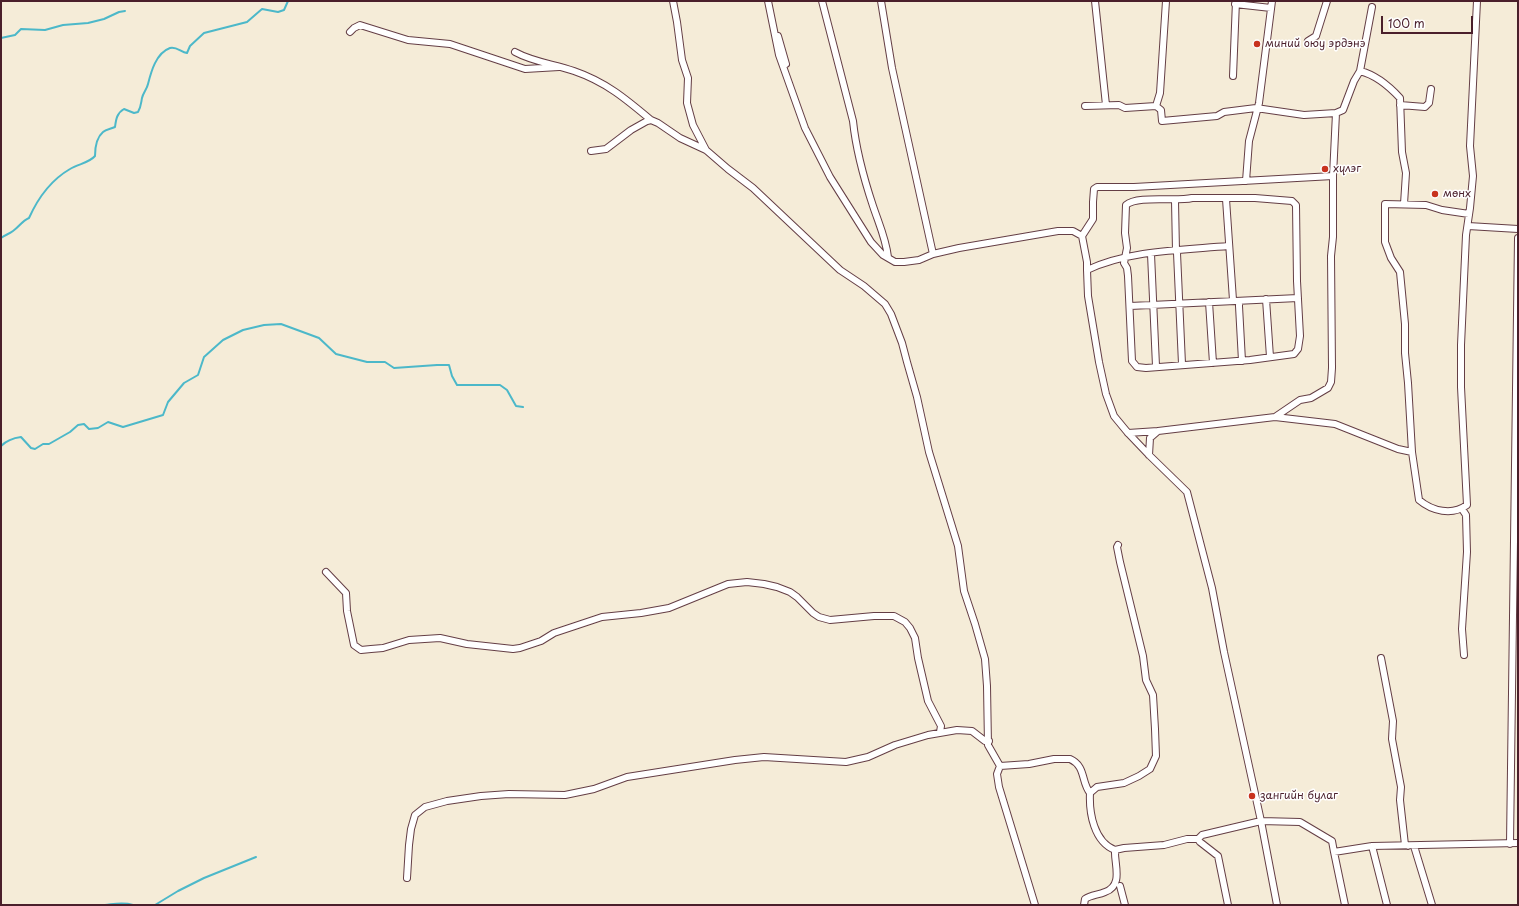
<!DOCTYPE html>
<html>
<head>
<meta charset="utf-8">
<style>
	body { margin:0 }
	#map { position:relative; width:1519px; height:906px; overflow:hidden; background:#f5ecd8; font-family:"Playpen Sans",sans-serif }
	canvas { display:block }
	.frame { position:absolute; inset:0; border:2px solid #4a1f2b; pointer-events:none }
	.scale { position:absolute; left:1381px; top:16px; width:92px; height:18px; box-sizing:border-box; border:2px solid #4a1f2b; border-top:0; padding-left:5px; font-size:12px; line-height:14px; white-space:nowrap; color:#4a1f2b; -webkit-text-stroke:3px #fff; paint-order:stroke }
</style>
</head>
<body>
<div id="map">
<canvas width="1519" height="906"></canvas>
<div class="frame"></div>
<div class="scale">100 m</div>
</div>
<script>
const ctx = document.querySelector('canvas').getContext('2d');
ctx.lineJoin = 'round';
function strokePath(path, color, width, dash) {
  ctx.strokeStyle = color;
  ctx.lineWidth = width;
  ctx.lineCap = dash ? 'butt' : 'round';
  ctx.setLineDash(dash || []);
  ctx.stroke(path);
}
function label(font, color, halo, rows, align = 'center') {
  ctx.font = font + ' "Playpen Sans",sans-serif';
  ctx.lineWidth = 3;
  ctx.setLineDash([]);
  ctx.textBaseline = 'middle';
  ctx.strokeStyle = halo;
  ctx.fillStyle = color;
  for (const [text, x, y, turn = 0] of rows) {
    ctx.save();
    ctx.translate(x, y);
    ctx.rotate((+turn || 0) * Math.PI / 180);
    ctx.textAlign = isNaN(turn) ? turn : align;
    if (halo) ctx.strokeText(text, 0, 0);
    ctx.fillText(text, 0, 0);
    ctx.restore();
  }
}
strokePath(new Path2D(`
	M 1,38 L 15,35 L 21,29 L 45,30 L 63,25 L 88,23 L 104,19 L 119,12 L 125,11
	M 1,238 C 5,235 9,234 13,231 C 19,227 22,221 29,218 C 38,198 51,180 70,169 C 78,164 89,163 95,156 C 95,148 96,138 103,132 C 106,129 111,129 115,127 C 116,119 117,113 124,109 L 134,113 L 138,112 C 141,107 141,103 142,98 C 143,93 147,89 148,84 C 151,72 156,53 170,48 C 176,46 181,52 187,53 L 190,46 L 204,33 L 247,22 L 262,9 L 278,12 L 284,10 L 288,1
	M 1,446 C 7,440 13,438 21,437 L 31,448 L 35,449 L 43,444 L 49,444 L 70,432 L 78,425 L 84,424 L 89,429 L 98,428 L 108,422 L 123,427 L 163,415 L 168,402 L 184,383 L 198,375 L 204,357 L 223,340 L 243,330 L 264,325 L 281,324 L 319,338 L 336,354 L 367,362 L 385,362 L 394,368 L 437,365 L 449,365 L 452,376 L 457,385 L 500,385 L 507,390 L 516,406 L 523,407
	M 105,905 C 115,904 123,902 133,905
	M 155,905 L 178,891 L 204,878 L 256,857`), '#4cb8c9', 2);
const minor = new Path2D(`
	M 673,1 L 677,22 L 682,60 L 688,78 L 687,103 L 693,125 L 706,150
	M 768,1 L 779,55 L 805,128 L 830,177 L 871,242 L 883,255 L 895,262 L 904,262 L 919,260 L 933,254 L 959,248 L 1058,231 L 1073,231 L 1082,236 L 1087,262 L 1087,270
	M 822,1 L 853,121 C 856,150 864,179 873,206 C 879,224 886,239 888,257
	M 881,1 L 892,68 L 933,254
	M 1095,1 L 1106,105
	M 1166,1 L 1160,93 L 1156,106 L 1161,110 L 1162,121 L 1217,116 L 1224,112 L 1256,108 L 1304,115 L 1336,113
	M 1235,4 L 1271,8
	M 350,32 L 354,28 L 360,25 L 408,40 L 450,44 L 525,69 L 559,67
	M 778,36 L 786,64
	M 1308,41 L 1316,36 L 1327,1
	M 515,52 C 533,62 554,64 574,71 C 606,82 626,99 651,120
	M 1360,71 C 1376,75 1389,86 1400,98 L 1402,152 L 1406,173 L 1404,204
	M 1233,76 L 1236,1
	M 1400,105 L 1425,107 L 1429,103 L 1431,89
	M 1085,106 L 1119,105 L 1125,108 L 1156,106
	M 591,151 L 606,149 L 631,130 L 647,121 L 651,120 L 658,123 L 680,138 L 706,150 L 728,169 L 753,188 L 840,270 L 864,286 L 885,304 L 891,314 L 902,343 L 907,362 L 917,397 L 929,452 L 958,546 L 964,591 L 975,624 L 985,659 L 987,686 L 988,745 L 1000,766 L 997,774 L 999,787 L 1035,905
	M 1246,181 L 1249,141 L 1259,103 L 1272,1
	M 1192,198 L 1255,198 L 1292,201 L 1296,205 L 1297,281 L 1300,336 L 1298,349 L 1294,354 L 1250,360 L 1146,368 L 1137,367 L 1132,361 L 1128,276 L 1127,268 L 1124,263 L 1127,248 L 1125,233 L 1126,205 C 1138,195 1176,202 1192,198 Z
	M 1226,199 L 1233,300 L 1239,302 L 1239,306 L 1242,361
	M 1175,201 L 1176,251 L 1177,253 L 1182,364
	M 1469,214 L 1442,210 L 1426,205 L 1385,204 L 1385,242 L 1391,258 L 1400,272 L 1405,324 L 1405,353 L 1408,383 L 1412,452 L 1419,500 C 1432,511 1452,516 1467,505 L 1461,387 L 1461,345 L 1466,235 L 1470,208 L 1473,176 L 1470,146 L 1477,1
	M 1468,226 L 1518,229
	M 1082,236 L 1093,219 L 1093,202 L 1094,189 L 1097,187 L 1134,187 L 1333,176
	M 1228,246 C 1183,250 1129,250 1087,270 L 1088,296 L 1099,362 L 1106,394 L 1114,416 L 1128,433 L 1149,455 L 1187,492 L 1212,588 L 1224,652 L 1261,821 L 1300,822 L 1332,841 L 1334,852 L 1372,846 L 1518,843
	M 1151,254 L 1156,366
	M 1266,299 L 1270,357
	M 1209,302 L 1213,363
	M 1130,306 L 1298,298
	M 1275,417 L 1300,400 L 1311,398 L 1328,388 L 1331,382 L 1332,368 L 1331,256 L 1333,237 L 1333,176 L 1336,113 L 1343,110 L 1354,81 L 1360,71 L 1372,7
	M 1128,433 L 1158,431
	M 1149,455 L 1150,438 L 1158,431 L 1275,417 L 1335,424 L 1398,449 L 1412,452
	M 1462,509 L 1466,515 L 1467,552 L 1462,629 L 1464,655
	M 1118,545 L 1117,547 L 1120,562 L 1143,656 L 1146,680 L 1153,695 L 1155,729 L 1156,756 L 1150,769 L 1139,776 L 1124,783 L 1097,787 L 1090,793 C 1089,813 1094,842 1115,850 L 1124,848 L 1164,845 L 1187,839 L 1198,839 L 1202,835 L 1261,821 L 1277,905
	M 326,572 L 346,593 L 347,611 L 354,645 L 361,650 L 371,649 L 383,648 L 409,640 L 440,638 L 467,644 L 513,649 L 520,648 L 541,641 L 554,633 L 602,617 L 641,613 L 669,608 L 728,584 L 747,582 L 764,584 L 777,587 L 790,592 L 797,597 L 813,613 L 819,617 L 830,620 L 874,616 L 894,616 L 905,622 L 910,628 L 915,638 L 918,658 L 928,701 L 941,726 L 940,732
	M 1381,658 L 1393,721 L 1392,739 L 1401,787 L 1400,800 L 1405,845 L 1408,846
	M 1000,766 L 1029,764 L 1054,759 L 1070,759 C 1086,766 1081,782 1090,793
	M 1198,839 L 1200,842 L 1218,856 L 1228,905
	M 1510,844 L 1518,238
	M 1372,846 L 1387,905
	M 1414,846 L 1432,905
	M 1334,852 L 1345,905
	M 407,878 L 409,845 L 411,829 L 415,815 L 425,807 L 447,801 L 481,796 L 509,794 L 565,795 L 594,789 L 627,777 L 735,760 L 764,757 L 846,762 L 868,757 L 895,745 L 928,735 L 957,730 L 972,731 L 985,741 L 989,741
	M 1120,886 L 1125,905
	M 1084,905 L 1085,899 C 1091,895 1098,895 1105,892 C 1124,885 1114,864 1115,850`);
strokePath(minor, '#643e45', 8);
strokePath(minor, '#fff', 6);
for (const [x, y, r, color] of [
	[1257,44,4,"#c8321e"],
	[1325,169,4,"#c8321e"],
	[1435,194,4,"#c8321e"],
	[1252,796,4,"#c8321e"]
]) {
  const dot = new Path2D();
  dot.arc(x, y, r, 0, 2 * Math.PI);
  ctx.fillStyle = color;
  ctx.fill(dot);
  strokePath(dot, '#fff', 1.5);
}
label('11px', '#4a1f2b', '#fff', [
	["миний оюу эрдэнэ",1265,44],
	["хүлэг",1333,169],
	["мөнх",1443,194],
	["зангийн булаг",1260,796]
], 'left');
</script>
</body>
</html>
